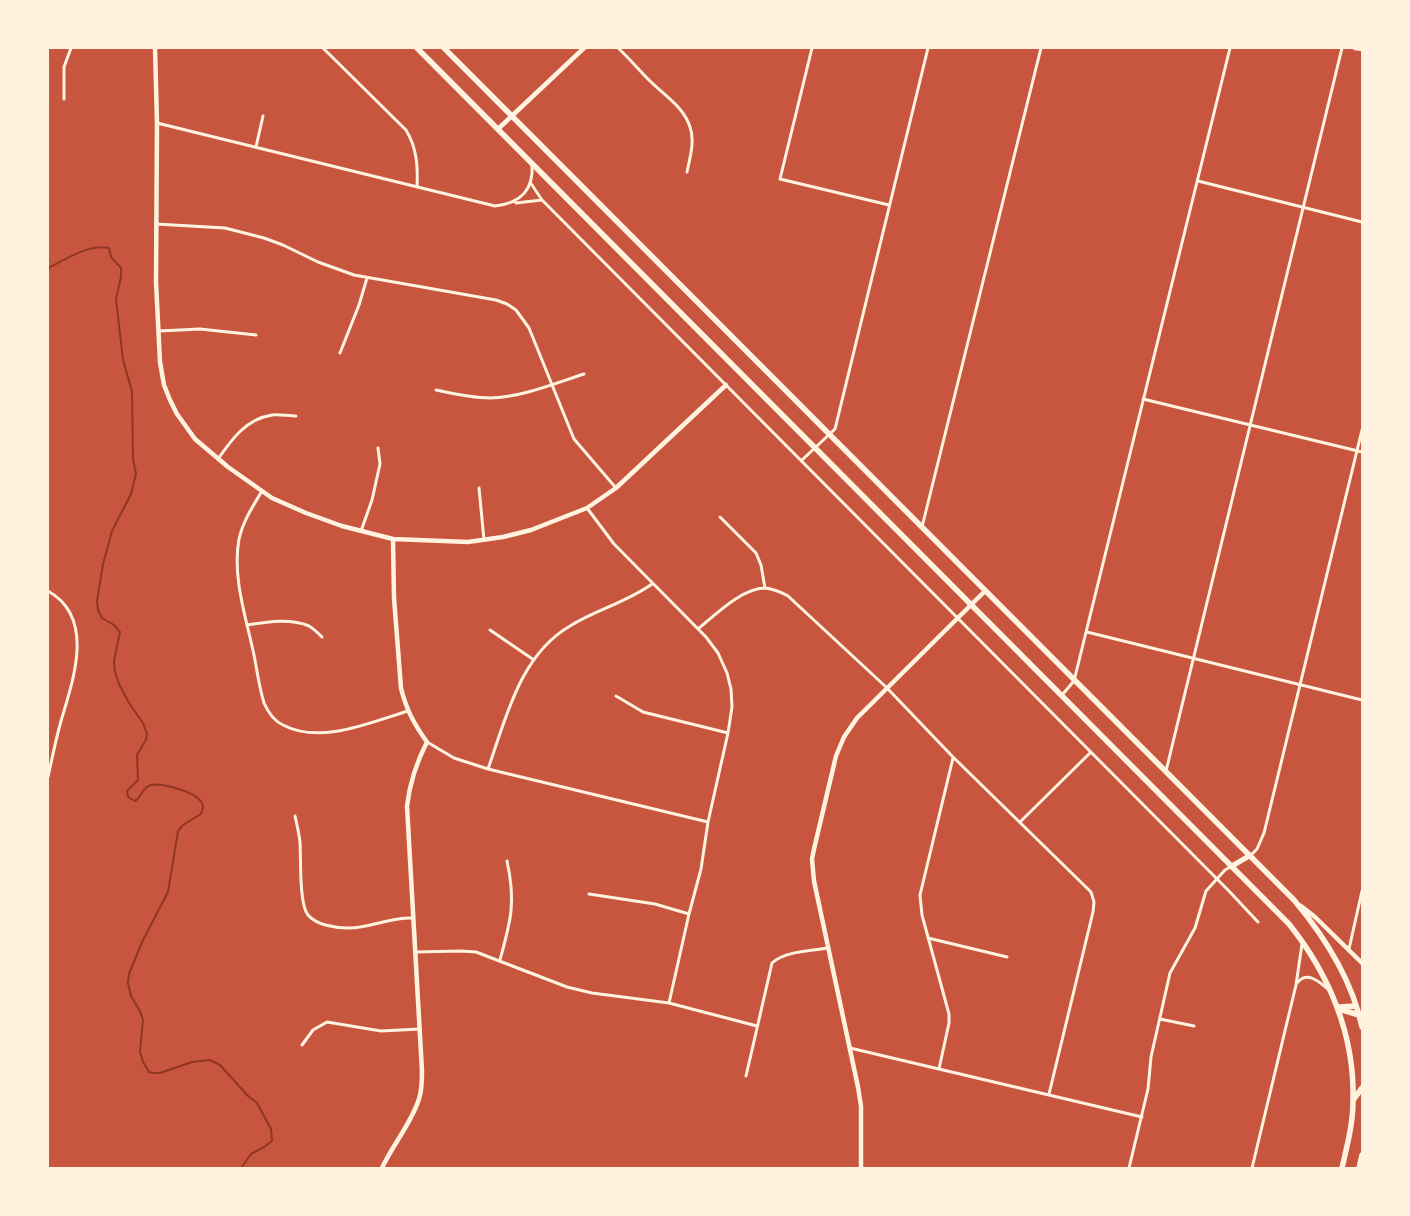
<!DOCTYPE html>
<html>
<head>
<meta charset="utf-8">
<style>
	body { margin:0 }
	#map { position:relative; width:1410px; height:1216px; overflow:hidden; background:#c8553d; font-family:Poppins,sans-serif }
	canvas { display:block }
	.frame { position:absolute; inset:0; border:49px solid #fff3e0; pointer-events:none }
</style>
</head>
<body>
<div id="map">
<canvas width="1410" height="1216"></canvas>
<div class="frame"></div>
</div>
<script>
const ctx = document.querySelector('canvas').getContext('2d');
ctx.lineJoin = 'round';
function strokePath(path, color, width, dash) {
  ctx.strokeStyle = color;
  ctx.lineWidth = width;
  ctx.lineCap = dash ? 'butt' : 'round';
  ctx.setLineDash(dash || []);
  ctx.stroke(path);
}
strokePath(new Path2D(`
	M 48,268 C 67,259 88,244 109,248 L 111,257 L 121,268 L 121,277 L 116,299 L 123,360 L 132,391 L 133,459 L 136,474 L 131,494 L 112,531 L 103,564 L 97,601 L 98,610 L 102,618 L 114,625 L 120,632 L 114,661 L 115,672 L 119,684 L 129,703 L 143,723 L 147,734 L 146,740 L 137,755 L 138,780 L 127,791 L 128,797 L 135,801 C 142,797 142,787 151,785 C 162,782 201,793 203,806 C 203,809 202,811 201,814 L 183,825 L 178,831 L 168,892 L 142,942 L 129,974 L 128,983 L 131,996 L 140,1011 L 143,1020 L 140,1052 L 143,1062 L 149,1072 L 153,1073 L 160,1073 L 192,1062 L 210,1060 L 220,1065 L 248,1096 L 257,1103 L 271,1129 L 272,1141 L 264,1147 L 251,1154 L 241,1168`), '#8f3625', 2);
strokePath(new Path2D(`
	M 323,48 L 406,130 C 417,148 418,167 417,187
	M 618,48 C 629,58 639,70 650,81 C 664,95 684,107 690,127 C 695,142 690,157 687,172
	M 812,48 L 780,179 L 889,205
	M 64,99 L 64,67 L 71,48
	M 157,123 L 495,206 C 520,203 534,191 532,164
	M 256,147 L 263,116
	M 1198,181 L 1362,222
	M 530,182 L 542,200 L 1228,890 L 1258,922
	M 516,203 L 542,200
	M 156,224 L 225,228 L 264,238 L 283,245 L 318,262 L 354,275 L 496,300 L 507,304 L 516,310 L 529,328 L 574,439 L 616,488
	M 159,331 L 200,329 L 256,335
	M 340,353 L 359,305 L 367,278
	M 436,390 C 454,394 471,398 490,398 C 522,397 553,384 584,374
	M 1143,399 L 1362,452
	M 218,459 C 232,439 246,419 272,415 C 279,414 288,416 296,416
	M 802,460 L 835,429 L 928,48
	M 479,488 L 484,540
	M 262,491 C 253,506 243,521 239,539 C 232,577 246,617 254,655 C 257,670 259,687 264,703 C 268,712 274,721 283,725 C 321,745 371,722 408,711
	M 587,508 L 614,544 L 706,637 L 718,653 L 727,673 L 731,689 L 732,707 L 728,733 L 708,822 L 701,869 L 689,914 L 669,1003
	M 720,517 L 756,553 L 761,565 L 765,588
	M 922,527 L 1041,48
	M 361,531 L 372,500 L 380,464 L 378,448
	M 48,591 C 96,618 73,680 61,721 C 56,739 52,758 48,777
	M 247,625 C 267,622 290,618 309,626 C 313,628 318,633 322,637
	M 698,629 C 715,615 742,588 765,588 C 773,589 781,592 788,596 L 886,687 L 953,757 L 1091,892 L 1094,902 L 1093,912 L 1049,1094
	M 490,630 L 534,660
	M 1087,632 L 1362,700
	M 1062,695 L 1074,681 L 1230,48
	M 616,696 L 643,712 L 728,733
	M 427,742 L 454,758 L 488,769 L 708,822
	M 488,769 C 506,718 520,655 570,626 C 596,610 627,602 652,584
	M 1166,771 L 1342,48
	M 295,816 C 297,825 299,833 300,842 C 301,859 299,904 308,915 C 316,925 336,928 348,928 C 368,929 389,917 413,918
	M 1020,822 L 1091,752
	M 1250,856 L 1257,849 L 1264,833 L 1362,430
	M 589,894 L 655,904 L 689,914
	M 928,938 L 1007,957
	M 1349,949 L 1362,891
	M 416,952 L 461,951 L 476,952 L 567,987 L 592,993 L 669,1003 L 757,1026
	M 500,960 C 511,920 516,902 507,861
	M 1298,982 C 1308,971 1319,982 1328,989
	M 1160,1019 L 1194,1026
	M 302,1045 L 313,1030 L 327,1022 L 381,1031 L 420,1029
	M 850,1048 L 1142,1117
	M 939,1069 L 949,1023 L 949,1014 L 922,915 L 920,895 L 953,758
	M 746,1076 L 772,963 C 785,951 811,951 828,948
	M 1129,1168 L 1148,1089 L 1151,1057 L 1170,973 L 1195,928 L 1206,891 L 1225,870 L 1232,866
	M 1252,1168 L 1296,985 L 1302,944`), '#fff3e0', 3);
strokePath(new Path2D(`
	M 155,48 L 157,123 L 156,282 L 160,362 L 164,385 L 170,400 L 177,414 L 195,439 L 228,467 L 272,498 L 306,513 L 342,526 L 393,539 L 468,542 L 503,537 L 531,530 L 587,508 L 616,488 L 726,385
	M 1355,48 L 1362,49
	M 498,129 L 584,48
	M 1301,906 L 1315,917 L 1362,963
	M 382,1168 C 393,1144 411,1124 419,1099 C 422,1090 422,1081 422,1071 L 407,806 C 410,782 416,763 427,742 C 414,724 406,709 401,688 L 394,598 L 393,539
	M 861,1168 L 861,1106 L 858,1087 L 814,881 L 812,859 L 814,849 L 836,756 L 844,737 L 857,718 L 985,591`), '#fff3e0', 4.5);
strokePath(new Path2D(`
	M 417,48 L 1289,924 C 1329,974 1355,1035 1353,1101 C 1353,1124 1347,1146 1342,1168
	M 444,48 L 1294,900 C 1325,937 1352,980 1362,1027
	M 1232,866 L 1249,856
	M 1338,1007 L 1356,1006
	M 1339,1009 L 1359,1015
	M 1353,1100 L 1362,1088
	M 1359,1168 L 1362,1155`), '#fff3e0', 5.5);
</script>
</body>
</html>
